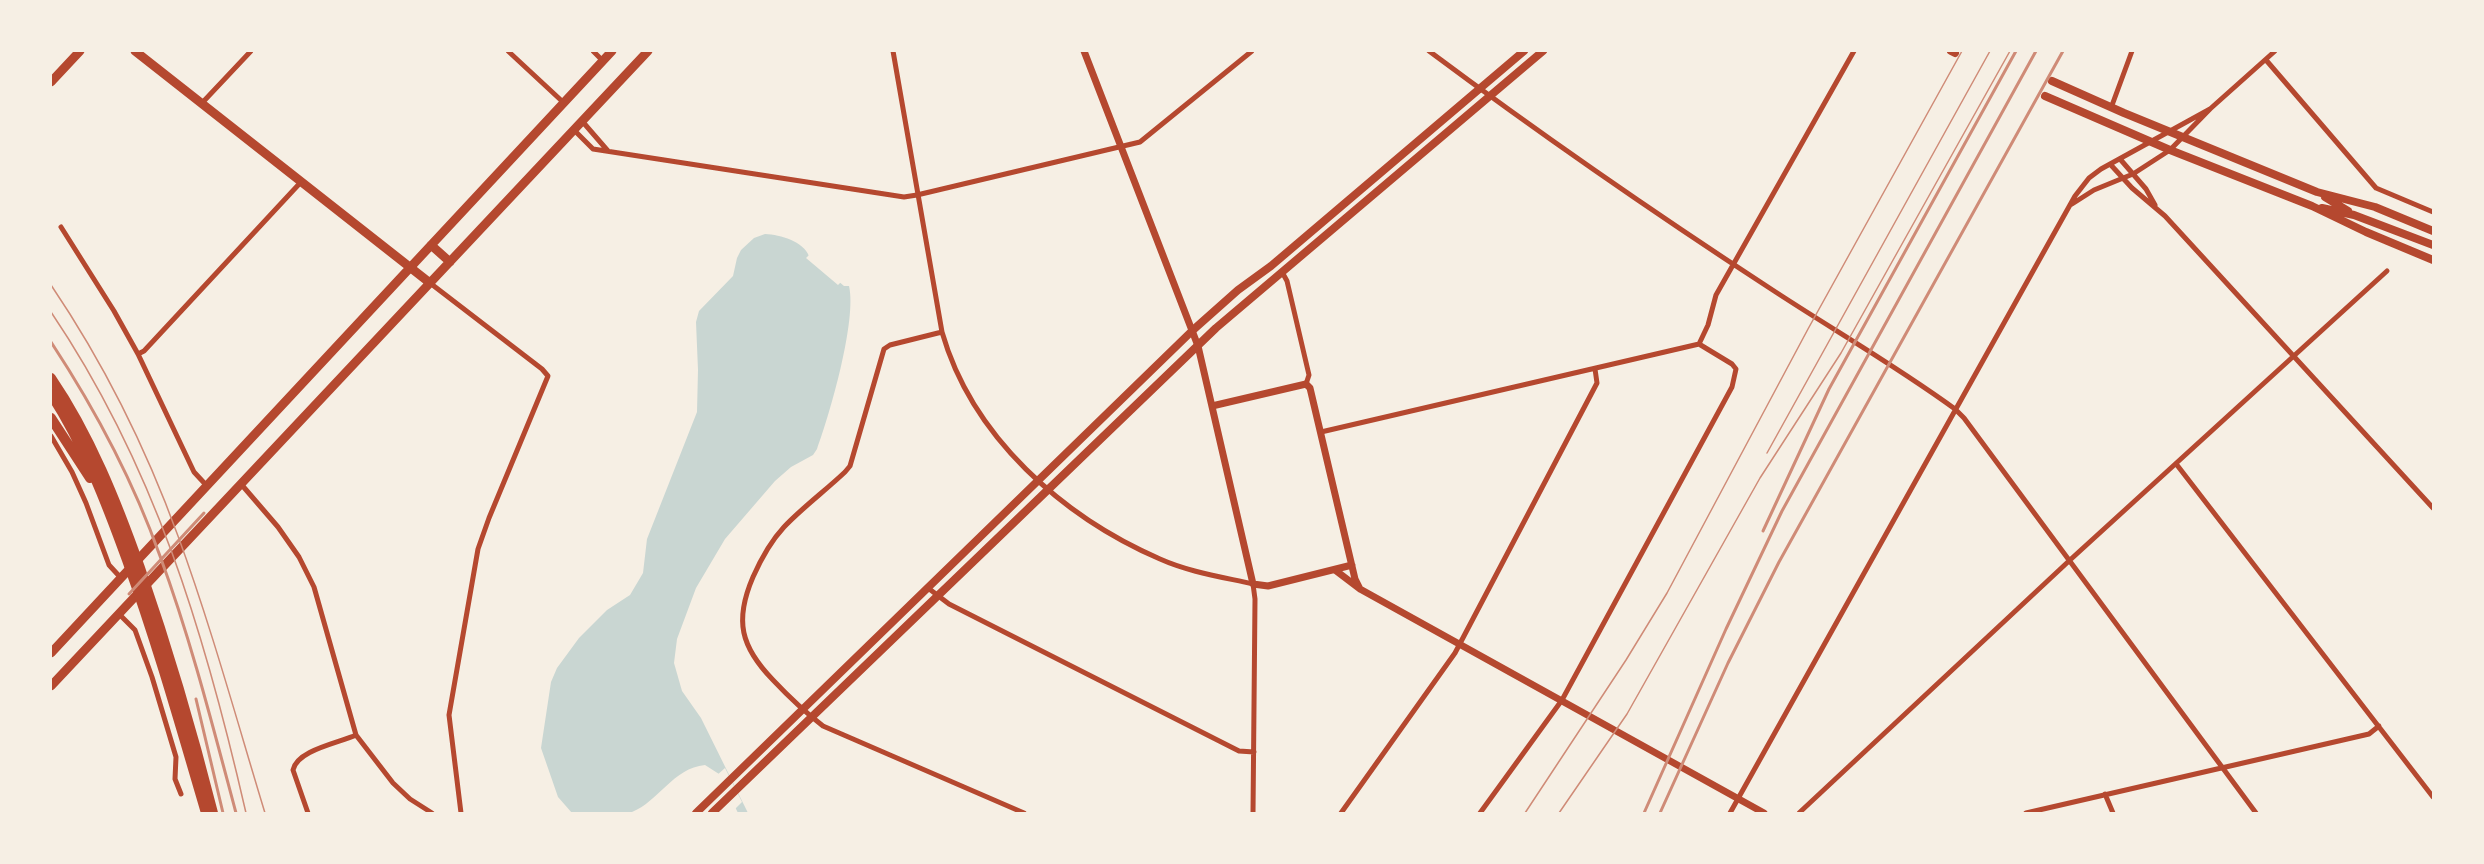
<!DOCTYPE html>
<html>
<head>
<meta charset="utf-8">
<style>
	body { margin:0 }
	#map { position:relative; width:2484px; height:864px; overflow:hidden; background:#f6efe4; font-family:"Nunito Sans",sans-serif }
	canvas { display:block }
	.frame { position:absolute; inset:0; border:52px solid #f6efe4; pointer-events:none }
</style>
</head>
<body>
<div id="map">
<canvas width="2484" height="864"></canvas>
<div class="frame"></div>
</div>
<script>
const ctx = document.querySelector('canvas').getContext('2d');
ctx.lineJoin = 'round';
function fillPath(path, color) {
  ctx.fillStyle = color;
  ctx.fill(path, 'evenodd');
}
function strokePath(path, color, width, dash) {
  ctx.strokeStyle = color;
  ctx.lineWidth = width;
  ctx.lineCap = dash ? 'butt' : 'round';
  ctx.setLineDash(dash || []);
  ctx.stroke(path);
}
fillPath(new Path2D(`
	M 765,234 C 781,235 803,241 809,256 L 844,286 L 849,286 C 857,320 830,414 817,449 L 813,455 L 791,467 L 775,481 L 725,539 L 696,588 L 677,639 L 674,663 L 682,691 L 701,718 L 748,813 L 738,813 L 719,774 L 705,765 C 673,768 658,802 632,812 C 618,817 587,813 572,813 L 558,797 L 541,748 L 551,682 L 557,668 L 579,638 L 607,610 L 630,595 L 643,573 L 647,539 L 697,412 L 698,370 L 696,322 L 699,311 L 733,276 L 737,258 L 741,250 L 754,238 Z`), '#c9d6d2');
fillPath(new Path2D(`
	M 811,253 L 842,281 L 838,285 L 806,258 Z
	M 725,768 L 742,802 L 734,810 L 716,776 Z`), '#f6efe4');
strokePath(new Path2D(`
	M 508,51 L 564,103
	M 593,51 L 603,61
	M 893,51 L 942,332 C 972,437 1063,517 1160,559 C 1189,572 1222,577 1253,584 L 1255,599 L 1253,813
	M 1429,51 C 1539,133 1653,212 1768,287 C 1830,328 1895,365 1955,409 L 1964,418 L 2256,813
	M 2266,60 L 2376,188 L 2433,212
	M 202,103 L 251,51
	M 2111,108 L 2132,51
	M 582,121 L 608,151
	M 574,130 L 593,149 L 904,197 L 917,195 L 1140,142 L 1252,51
	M 2120,159 L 2146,189 L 2155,205
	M 2110,164 L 2132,188 L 2165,216 L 2433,508
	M 2072,204 L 2094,190 L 2133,174 L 2170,150 L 2210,109 L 2275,51
	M 61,227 L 114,311 L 138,354 L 194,472 L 207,486
	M 1282,272 L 1287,281 L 1309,375 L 1306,384
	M 430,283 L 542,369 L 548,376 L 489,518 L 478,549 L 449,715 L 461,813
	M 942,332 L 890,345 L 884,349 L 850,466 L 845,472 C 825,491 803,507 784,527 C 771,541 761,559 753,577 C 734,621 741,647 773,680 C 789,697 805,712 823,726 L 1024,813
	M 138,354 L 144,351 L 301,182
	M 1321,432 L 1699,344
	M 51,436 L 72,472 L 86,503 L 109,565 L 121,578
	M 2177,465 L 2433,797
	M 241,484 L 278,527 L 299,557 L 314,587 L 356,735 L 393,783 L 410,799 L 432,813
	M 928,588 L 949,604 L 1239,751 L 1254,752
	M 119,614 L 135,630 L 152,677 L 176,757 L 175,779 L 181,794
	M 2105,794 L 2113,813
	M 308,813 L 293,770 C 297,750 339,743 356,735
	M 1341,813 L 1455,653 L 1597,383 L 1595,369
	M 1480,813 L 1562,700 L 1732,387 L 1736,369 L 1732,364 L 1699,344 L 1708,325 L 1716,295 L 1854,51
	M 1730,813 L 2075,196 L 2089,178 L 2101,169 L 2210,109
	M 1799,813 L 2070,560 L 2387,271
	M 2026,813 L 2369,734 L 2379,726`), '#b5482f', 5);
strokePath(new Path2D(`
	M 1084,51 L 1198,346 L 1253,584 L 1268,586 L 1352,565
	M 1212,406 L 1306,384 L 1310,388 L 1355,579 L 1360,589
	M 1335,570 L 1360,589 L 1764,813`), '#b5482f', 7);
strokePath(new Path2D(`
	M 1951,51 L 1955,53
	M 2052,81 L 2124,113 L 2317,192 L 2375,207 L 2433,231
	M 2045,96 L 2170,150 L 2312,206 L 2366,232 L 2433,260
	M 2325,197 L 2348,211
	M 2322,208 L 2354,215 L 2433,245
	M 696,813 L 1193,330 L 1238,290 L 1271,266 L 1524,51
	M 712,813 L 1216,328 L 1543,51`), '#b5482f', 8);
strokePath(new Path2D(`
	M 135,51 L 430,283
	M 51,82 L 80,51
	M 431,245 L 450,262
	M 51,653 L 612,51
	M 51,686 L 648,51`), '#b5482f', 9);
strokePath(new Path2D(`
	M 51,378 C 90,435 117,503 140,568 C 168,649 192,730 213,813
	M 51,394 C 84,445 106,502 127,560 C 157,643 181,728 206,813
	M 51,418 L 90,478`), '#b5482f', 10);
strokePath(new Path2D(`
	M 51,285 C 103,362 146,448 178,536 C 211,626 237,721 265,813
	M 51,312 C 155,466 205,634 246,813
	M 1767,453 L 1990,51
	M 1525,813 L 1626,660 L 1667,593 L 1808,329 L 1962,51
	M 1559,813 L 1627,714 L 1760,478 L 1841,353 L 2010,51`), '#cf8b77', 1.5);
strokePath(new Path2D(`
	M 51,342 C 95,409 133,480 160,556 C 191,640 213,727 236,813
	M 1763,531 L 1829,389 L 2016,51
	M 129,594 L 204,513
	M 196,699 L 223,813
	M 1644,813 L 1726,629 L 1782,511 L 2036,51
	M 1660,813 L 1728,663 L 1779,562 L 2063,51`), '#cf8b77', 3);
</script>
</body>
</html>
